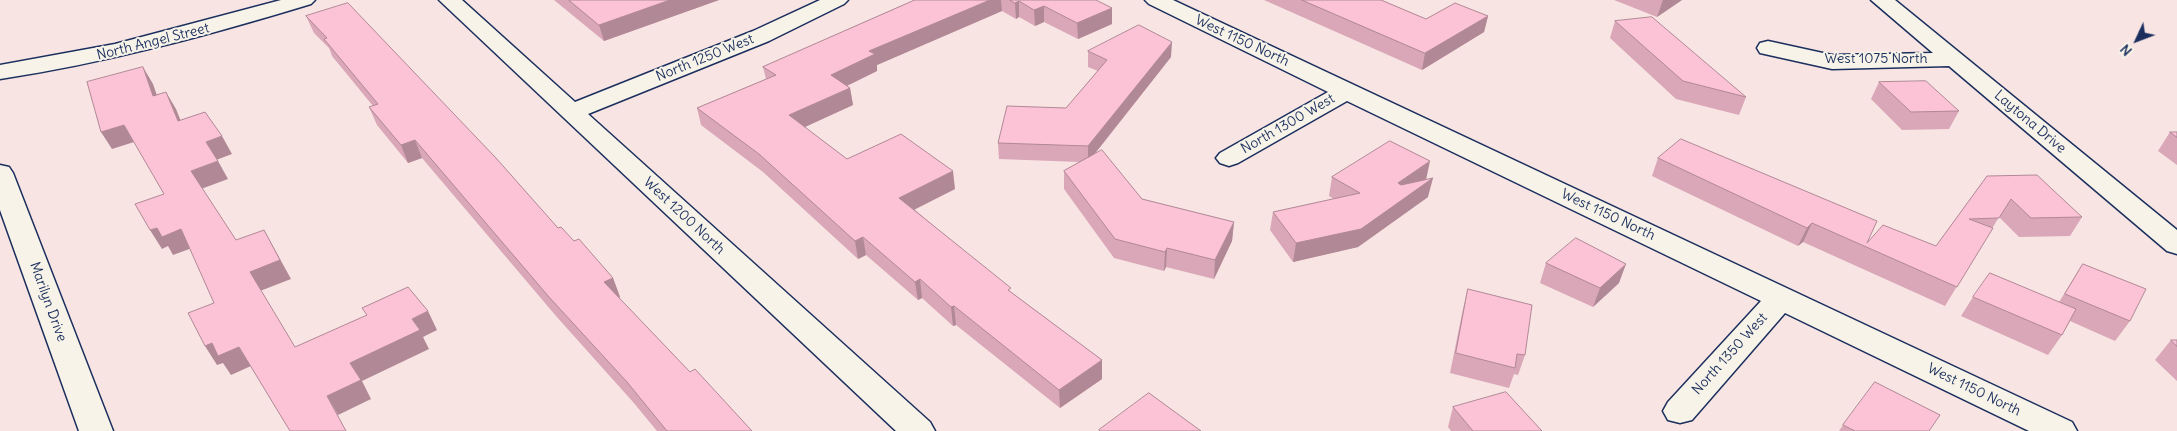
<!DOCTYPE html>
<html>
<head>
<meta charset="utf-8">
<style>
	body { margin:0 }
	#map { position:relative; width:2177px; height:431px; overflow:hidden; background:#f8e4e3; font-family:Delius,sans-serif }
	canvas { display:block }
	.north { position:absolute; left:2112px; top:15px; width:50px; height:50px; -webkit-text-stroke:4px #f7f3e8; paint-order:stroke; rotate:227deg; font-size:14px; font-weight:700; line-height:20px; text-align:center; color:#1b2f5e }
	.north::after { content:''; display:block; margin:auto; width:18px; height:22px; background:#1b2f5e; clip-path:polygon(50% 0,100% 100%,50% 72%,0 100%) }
</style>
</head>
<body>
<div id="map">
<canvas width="2177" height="431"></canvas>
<div class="north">N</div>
</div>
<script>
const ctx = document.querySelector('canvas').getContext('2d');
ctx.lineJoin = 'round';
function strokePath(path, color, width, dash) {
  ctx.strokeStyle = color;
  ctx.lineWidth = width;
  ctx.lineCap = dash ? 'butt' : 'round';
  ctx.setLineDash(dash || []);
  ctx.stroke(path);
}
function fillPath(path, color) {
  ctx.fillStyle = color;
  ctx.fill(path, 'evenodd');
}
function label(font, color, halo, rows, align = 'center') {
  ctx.font = font + ' Delius,sans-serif';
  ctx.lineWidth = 4;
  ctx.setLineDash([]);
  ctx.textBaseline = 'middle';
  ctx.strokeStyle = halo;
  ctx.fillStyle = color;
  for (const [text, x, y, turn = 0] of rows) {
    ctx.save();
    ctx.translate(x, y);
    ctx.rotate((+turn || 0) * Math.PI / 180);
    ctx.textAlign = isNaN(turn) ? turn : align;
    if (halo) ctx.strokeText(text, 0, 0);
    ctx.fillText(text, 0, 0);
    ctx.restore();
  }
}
const minor = new Path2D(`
	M 281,0 L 315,0 L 311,4 C 209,35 106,63 0,79 L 0,65 L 115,44 Z
	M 439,0 L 462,0 L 575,102 L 753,31 L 820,0 L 848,0 L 844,4 L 769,41 L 588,114 L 930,422 L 935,431 L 896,431 Z
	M 1145,0 L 1173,0 L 2072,422 L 2077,431 L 2029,431 L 1785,313 L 1692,420 L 1680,423 L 1668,420 L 1663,411 L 1668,402 L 1761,301 L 1347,101 L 1238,163 L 1229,166 L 1220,163 L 1216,158 L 1220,153 L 1328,92 L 1149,4 Z
	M 1871,0 L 1895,0 L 2177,230 L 2177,254 L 2167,251 L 1949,66 L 1832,69 L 1760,53 L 1757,48 L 1760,43 L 1768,41 L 1832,55 L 1933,53 Z
	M 0,165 L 9,167 L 13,173 L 113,431 L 79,431 L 0,210 Z`);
strokePath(minor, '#1b2f5e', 3);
fillPath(minor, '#f7f3e8');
fillPath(new Path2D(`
	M 554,0 L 719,0 L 604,41 Z
	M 915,0 L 1096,0 L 1112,24 L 1078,39 L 1044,22 L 1035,26 L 1019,17 L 1016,19 L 1002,11 L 877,65 L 877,71 L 847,86 L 850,88 L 853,105 L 804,127 L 847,159 L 955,189 L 914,209 L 1011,292 L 1102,360 L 1102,379 L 1060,408 L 956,325 L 953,326 L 922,298 L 918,300 L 866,255 L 858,259 L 763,172 L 701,125 L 697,108 L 766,79 L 763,67 Z
	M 1264,0 L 1381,0 L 1426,19 L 1488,16 L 1484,32 L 1422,70 Z
	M 1614,0 L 1682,0 L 1657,17 Z
	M 306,16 L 574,241 L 613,278 L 620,297 L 619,298 L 690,372 L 752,431 L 657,431 L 633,402 L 556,316 L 422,158 L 408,163 L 377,125 L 369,107 L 373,106 L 332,56 L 329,48 L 314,33 Z
	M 1615,21 L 1746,97 L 1739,115 L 1676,99 L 1610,38 Z
	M 1088,51 L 1171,57 L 1094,155 L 1142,199 L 1234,222 L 1232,241 L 1214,279 L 1166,267 L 1164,271 L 1114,258 L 1064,189 L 1064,171 L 1080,162 L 999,159 L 998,143 L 1066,108 L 1098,71 L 1088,67 Z
	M 1879,82 L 1959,111 L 1949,129 L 1902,130 L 1871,99 Z
	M 2170,132 L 2177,132 L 2177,165 L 2158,151 Z
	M 1658,158 L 1867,243 L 1936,246 L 1987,176 L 2082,217 L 2070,236 L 2019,237 L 1999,217 L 1945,306 L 1803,242 L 1798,246 L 1652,176 Z
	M 1332,177 L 1426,180 L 1428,197 L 1358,247 L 1293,262 L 1270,230 L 1273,212 L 1334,199 L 1329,196 Z
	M 1546,263 L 1619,283 L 1593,307 L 1540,283 Z
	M 2083,264 L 2130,321 L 2115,341 L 2070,321 L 2062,335 L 2048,355 L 1961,316 L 1973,297 L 2059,302 Z
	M 1468,289 L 1525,355 L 1518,375 L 1514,374 L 1509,388 L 1450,373 L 1463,309 Z
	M 2171,340 L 2177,340 L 2177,381 L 2155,360 Z
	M 1453,407 L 1542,431 L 1451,431 L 1448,427 Z
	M 1843,425 L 1930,431 L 1839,431 Z`), '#d9a7b8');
fillPath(new Path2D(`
	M 670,0 L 719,0 L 604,41 L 599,25 Z
	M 990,0 L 1001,0 L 1002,11 L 877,65 L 877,71 L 834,92 L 831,75 L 869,51 Z
	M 1663,0 L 1682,0 L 1657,17 Z
	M 1019,1 L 1019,17 L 1016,19 L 1015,3 Z
	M 1044,6 L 1044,22 L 1035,26 L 1034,10 Z
	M 1112,8 L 1112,24 L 1078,39 L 1077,23 Z
	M 1488,16 L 1484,32 L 1422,70 L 1425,53 Z
	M 1172,42 L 1171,57 L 1088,162 L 1088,146 Z
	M 143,67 L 153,84 L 163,113 L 153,96 Z
	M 850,88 L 853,105 L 792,133 L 789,115 Z
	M 166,92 L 176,109 L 188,139 L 178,121 Z
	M 124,125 L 134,142 L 112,149 L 101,132 Z
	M 222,136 L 232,154 L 216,160 L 206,142 Z
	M 415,140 L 422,158 L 408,163 L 401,145 Z
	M 218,161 L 228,179 L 201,189 L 191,171 Z
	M 1430,161 L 1426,180 L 1394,202 L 1398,183 Z
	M 953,171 L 955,189 L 902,216 L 899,198 Z
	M 1433,178 L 1428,197 L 1358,247 L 1293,262 L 1296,243 Z
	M 1234,222 L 1232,241 L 1214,279 L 1215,260 Z
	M 1812,223 L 1803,242 L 1798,246 L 1807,228 Z
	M 157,228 L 181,229 L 192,248 L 173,255 L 168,246 L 162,249 L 150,230 Z
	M 264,230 L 291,279 L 260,291 L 250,272 Z
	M 863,237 L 866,255 L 858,259 L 855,241 Z
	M 1167,248 L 1166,267 L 1164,271 L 1165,252 Z
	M 1626,264 L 1619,283 L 1593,307 L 1600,288 Z
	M 613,278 L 620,297 L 611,301 L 604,282 Z
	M 920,279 L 922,298 L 918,300 L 915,282 Z
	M 954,306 L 956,325 L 953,326 L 951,307 Z
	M 428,311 L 437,330 L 423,337 L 429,349 L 362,381 L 371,399 L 338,415 L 327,396 L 350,363 L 412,319 Z
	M 212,343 L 239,347 L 251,366 L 231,375 L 223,363 L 217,365 L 205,346 Z
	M 1102,360 L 1102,379 L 1060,408 L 1059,390 Z`), '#b08896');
const building = new Path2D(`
	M 569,0 L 670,0 L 599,25 Z
	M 915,0 L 990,0 L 869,51 L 875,54 L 831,75 L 850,88 L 789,115 L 847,159 L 901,134 L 953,171 L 899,198 L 1011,288 L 1008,290 L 1102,360 L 1059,390 L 954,306 L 951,307 L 920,279 L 915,282 L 863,237 L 855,241 L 759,154 L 697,108 L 776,75 L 763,67 Z
	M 1010,0 L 1096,0 L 1112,8 L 1077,23 L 1044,6 L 1034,10 L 1019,1 L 1015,3 Z
	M 1302,0 L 1381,0 L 1426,19 L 1455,3 L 1488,16 L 1425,53 Z
	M 348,3 L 496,158 L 558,228 L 561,227 L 574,241 L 579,239 L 613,278 L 604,282 L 690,372 L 695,369 L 752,431 L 667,431 L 627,382 L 549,297 L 415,140 L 401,145 L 369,107 L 378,104 L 324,39 L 327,38 L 306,16 Z
	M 1652,17 L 1746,97 L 1683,81 L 1615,21 Z
	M 1139,25 L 1172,42 L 1088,146 L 998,143 L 1007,106 L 1066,108 L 1107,60 L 1088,51 Z
	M 143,67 L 153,96 L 166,92 L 178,121 L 205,112 L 222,136 L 206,142 L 218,161 L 191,171 L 236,240 L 264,230 L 280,260 L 250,272 L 295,347 L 367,315 L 362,308 L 408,287 L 428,311 L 412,319 L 420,330 L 350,363 L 361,380 L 327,396 L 346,431 L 290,431 L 239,347 L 218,356 L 212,343 L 205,346 L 188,313 L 214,303 L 181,229 L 162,237 L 157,228 L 150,230 L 135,204 L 164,194 L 124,125 L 101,132 L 87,82 Z
	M 1926,81 L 1959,111 L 1911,112 L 1879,82 Z
	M 2170,132 L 2177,132 L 2177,137 Z
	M 1681,139 L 1877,221 L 1867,243 L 1883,225 L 1936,246 L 1987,176 L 2037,175 L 2082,217 L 2031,218 L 2011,199 L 1999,218 L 1969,219 L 1993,228 L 1957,287 L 1812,223 L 1807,228 L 1658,158 Z
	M 1390,141 L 1430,161 L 1398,183 L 1401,185 L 1433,178 L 1361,229 L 1296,243 L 1273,212 L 1360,193 L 1332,177 Z
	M 1102,150 L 1142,199 L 1234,222 L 1215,260 L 1167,248 L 1165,252 L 1115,239 L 1064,171 Z
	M 1576,238 L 1626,264 L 1600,288 L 1546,263 Z
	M 2083,264 L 2146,289 L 2130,321 L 2065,294 Z
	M 1990,273 L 2076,309 L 2062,335 L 1973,297 Z
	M 1468,289 L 1532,305 L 1525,355 L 1517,354 L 1515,368 L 1456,353 Z
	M 2171,340 L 2177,340 L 2177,346 Z
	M 1875,382 L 1940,415 L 1929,431 L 1855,431 L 1843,425 Z
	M 1506,392 L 1542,431 L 1473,431 L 1453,407 Z
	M 1149,393 L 1201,431 L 1100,431 L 1099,430 Z`);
fillPath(building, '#fcc2d6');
strokePath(building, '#b08896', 1);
label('14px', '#1b2f5e', '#f7f3e8', [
	["West 1150 North",1242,41,25],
	["North Angel Street",153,42,-14],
	["North 1250 West",705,58,-22],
	["West 1075 North",1876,59],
	["Laytona Drive",2030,122,40],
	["North 1300 West",1288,124,-30],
	["West 1150 North",1608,215,25],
	["West 1200 North",684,216,43],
	["Marilyn Drive",48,302,70],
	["North 1350 West",1730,354,-48],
	["West 1150 North",1974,390,26]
]);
</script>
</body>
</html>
